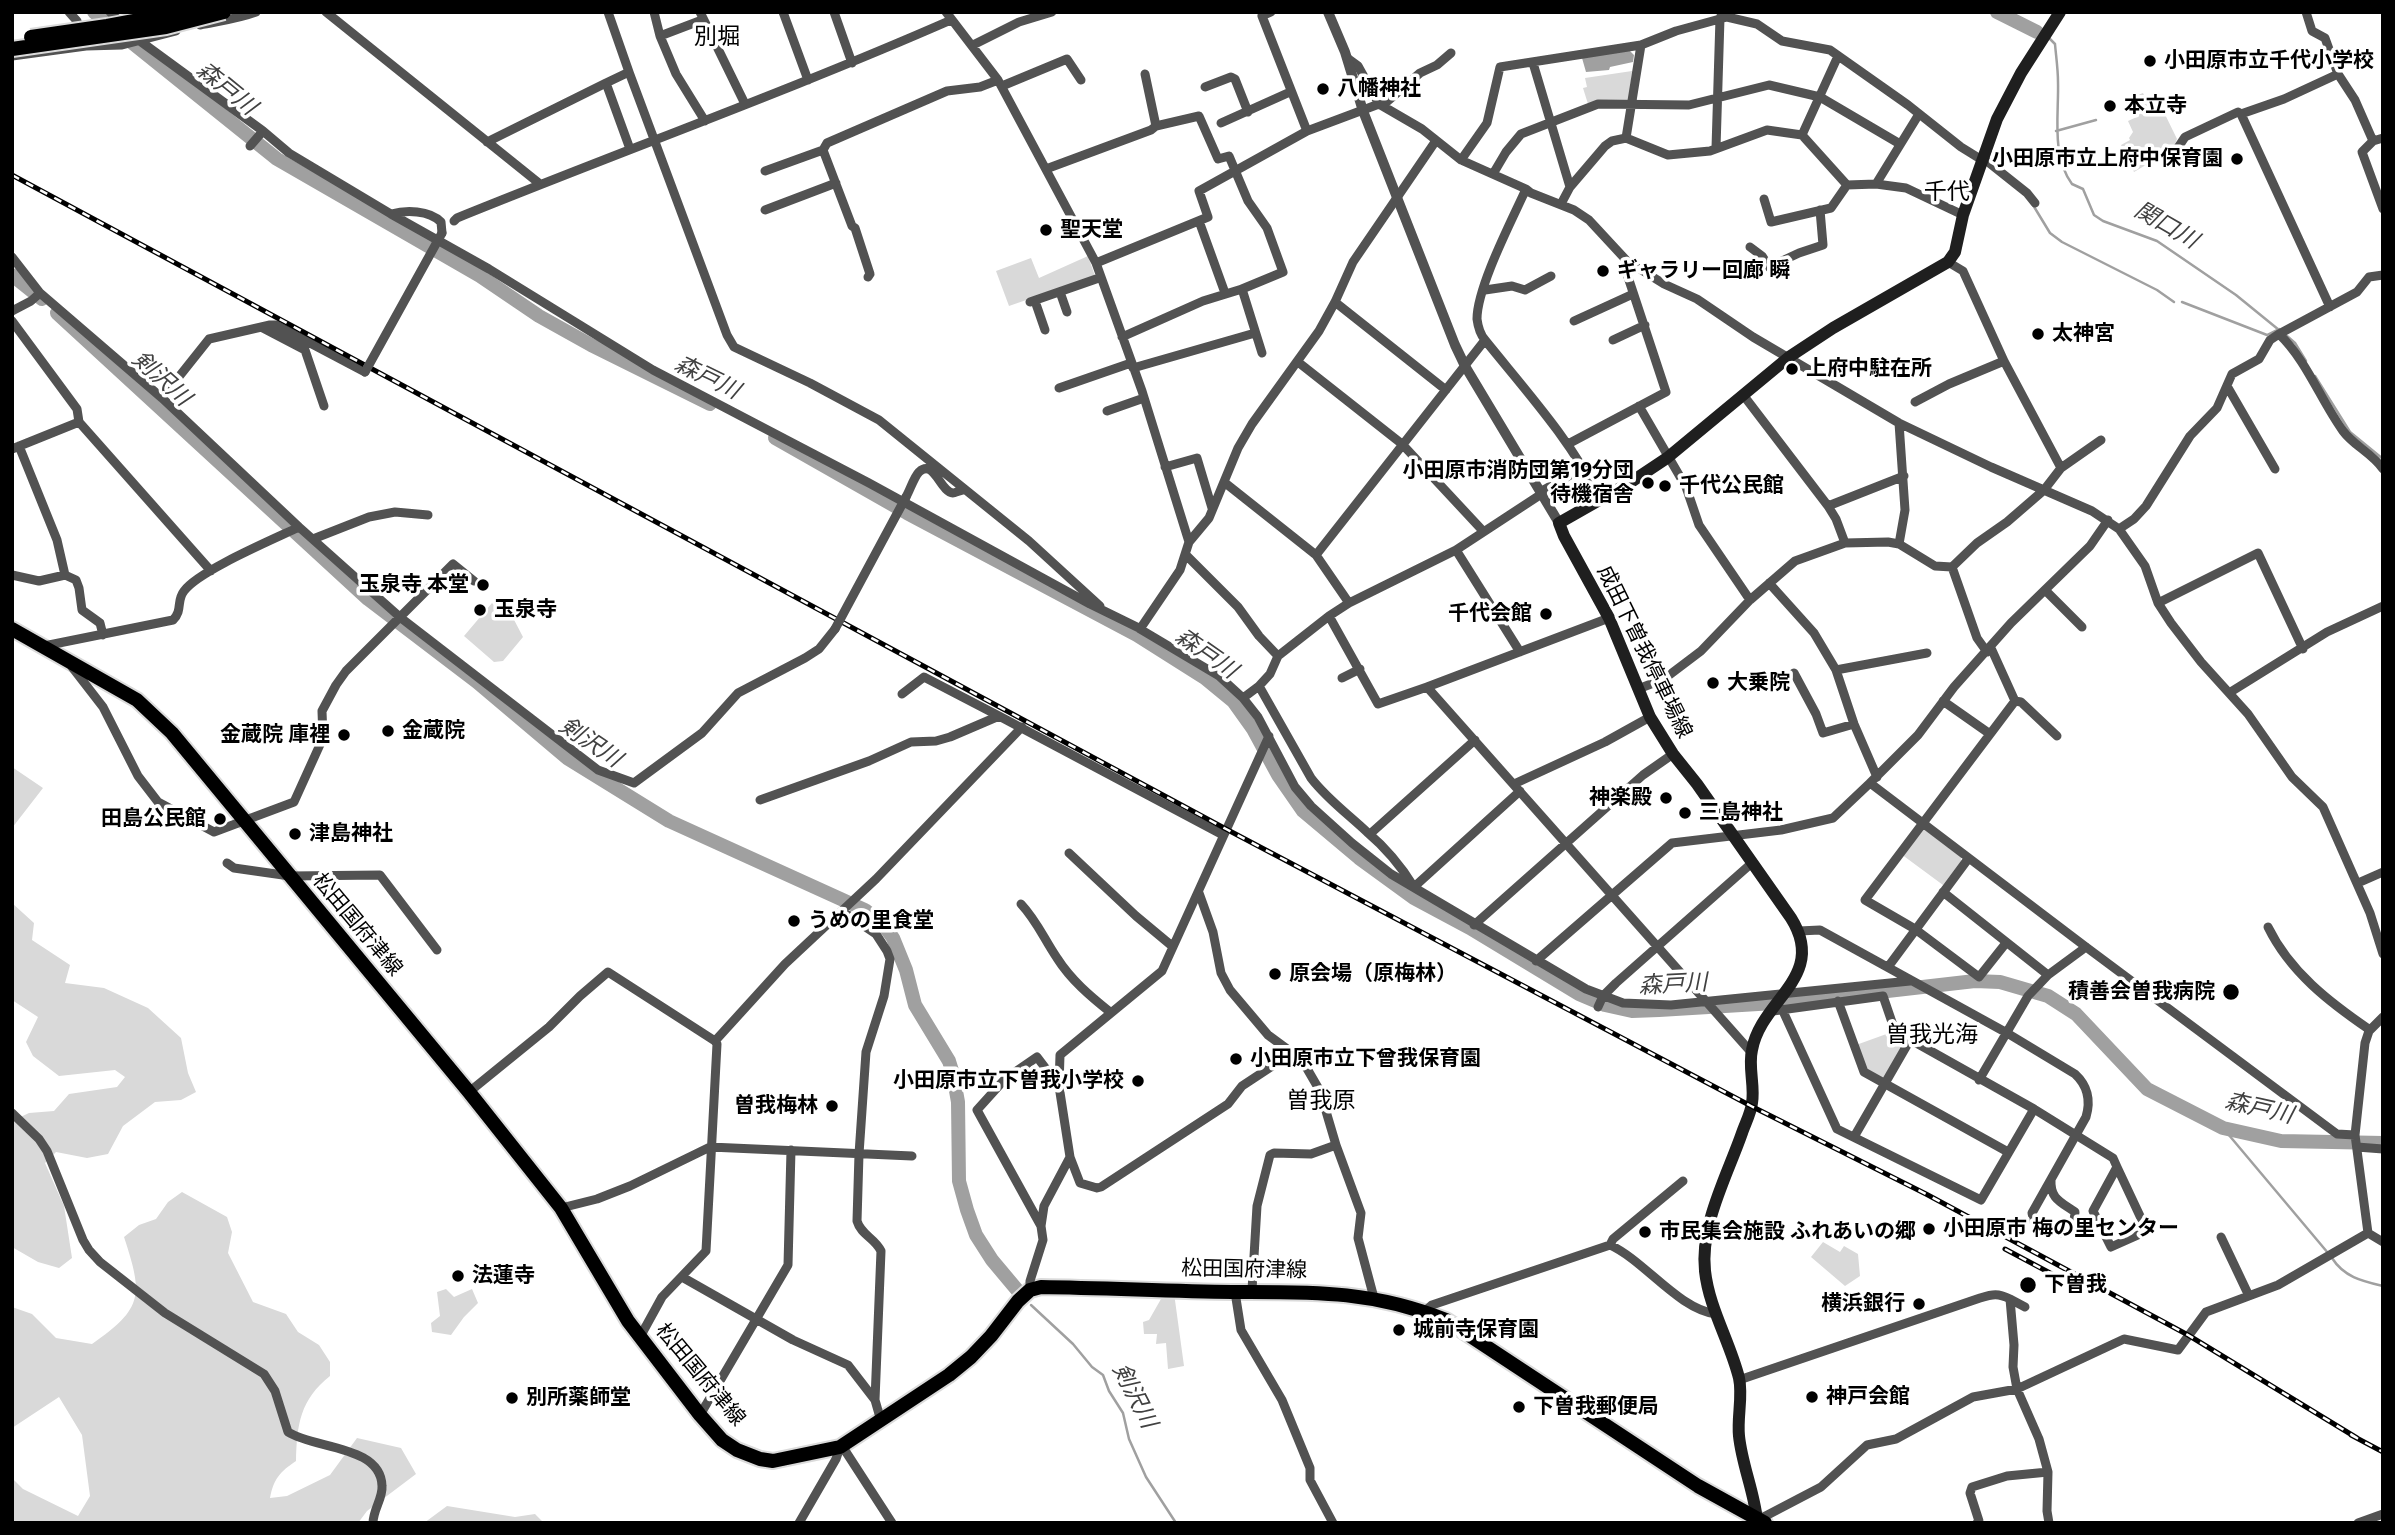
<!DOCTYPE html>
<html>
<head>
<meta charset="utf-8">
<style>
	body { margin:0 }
	#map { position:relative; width:2395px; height:1535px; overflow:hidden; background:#fff; font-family:"Fira Sans",sans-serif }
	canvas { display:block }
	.frame { position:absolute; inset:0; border:14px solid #000; pointer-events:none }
</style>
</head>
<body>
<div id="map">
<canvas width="2395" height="1535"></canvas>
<div class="frame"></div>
</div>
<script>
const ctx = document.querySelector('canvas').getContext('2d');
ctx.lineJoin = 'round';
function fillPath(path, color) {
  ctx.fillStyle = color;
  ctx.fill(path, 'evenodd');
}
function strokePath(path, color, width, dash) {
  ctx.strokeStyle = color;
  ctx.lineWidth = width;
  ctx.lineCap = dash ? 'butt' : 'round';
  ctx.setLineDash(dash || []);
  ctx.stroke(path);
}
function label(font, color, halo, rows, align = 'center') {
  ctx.font = font + ' "Fira Sans","Noto Sans JP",sans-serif';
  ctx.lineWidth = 7;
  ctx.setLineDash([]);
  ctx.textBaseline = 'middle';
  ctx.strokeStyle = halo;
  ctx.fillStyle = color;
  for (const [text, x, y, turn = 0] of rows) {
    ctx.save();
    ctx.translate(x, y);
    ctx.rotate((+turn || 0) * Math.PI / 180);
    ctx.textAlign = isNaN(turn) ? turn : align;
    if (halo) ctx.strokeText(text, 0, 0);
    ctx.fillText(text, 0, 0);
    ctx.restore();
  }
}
fillPath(new Path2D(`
	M 1632,71 L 1629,98 L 1627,100 L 1603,100 L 1588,104 L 1583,88 L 1587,87 L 1585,78 Z
	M 2143,93 L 2148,104 L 2158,100 L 2177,139 L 2173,149 L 2134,172 L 2121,145 L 2130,140 L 2129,138 L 2133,132 L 2128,121 L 2139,116 L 2133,97 Z
	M 1088,256 L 1095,276 L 1009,306 L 996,271 L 1031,258 L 1039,278 Z
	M 492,603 L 511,614 L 523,637 L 503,661 L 494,662 L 464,636 Z
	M 12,767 L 43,788 L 12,828 Z
	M 1924,829 L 1961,857 L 1961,861 L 1943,885 L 1901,854 Z
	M 12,903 L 34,923 L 32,940 L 70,965 L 65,983 L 104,988 L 148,1008 L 181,1038 L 188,1073 L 196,1092 L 181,1100 L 155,1102 L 123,1126 L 108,1154 L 87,1158 L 56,1152 L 45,1163 L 64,1206 L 72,1258 L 59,1268 L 38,1262 L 12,1247 L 12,1121 L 29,1113 L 54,1111 L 69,1094 L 117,1087 L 125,1077 L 115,1070 L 59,1076 L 33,1056 L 26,1042 L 38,1017 L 12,1000 Z
	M 1892,1032 L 1908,1041 L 1883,1082 L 1866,1071 L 1856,1045 Z
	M 182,1192 L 227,1217 L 232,1232 L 228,1253 L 253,1302 L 286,1314 L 298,1332 L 319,1345 L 330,1362 L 330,1376 C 300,1400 297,1424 296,1461 C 280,1472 274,1478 270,1498 L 287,1496 L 330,1475 L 357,1438 L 401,1448 L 416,1474 L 367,1511 L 358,1523 L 12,1523 L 12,1478 L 23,1489 L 78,1516 L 90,1496 L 82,1435 L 59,1397 L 12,1428 L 12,1307 L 32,1314 L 56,1338 L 92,1344 C 144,1308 143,1295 124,1237 L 139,1225 L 156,1219 L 168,1202 Z
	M 1823,1242 L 1840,1252 L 1844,1246 L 1858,1254 L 1860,1276 L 1845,1286 L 1811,1257 Z
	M 446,1289 L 454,1297 L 472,1289 L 478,1303 L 464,1317 L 451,1335 L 432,1332 L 431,1323 L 440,1316 L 437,1292 Z
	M 1160,1292 L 1174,1293 L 1184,1366 L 1168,1369 L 1166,1343 L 1156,1344 L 1157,1334 L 1144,1334 L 1143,1322 L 1149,1320 L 1161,1299 Z
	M 447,1506 L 515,1517 L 535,1514 L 544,1523 L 424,1523 Z`), '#d9d9d9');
fillPath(new Path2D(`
	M 1629,50 L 1634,55 L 1633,62 L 1610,67 L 1609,70 L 1586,72 L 1582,58 Z`), '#a0a0a0');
strokePath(new Path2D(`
	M 2048,37 L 2055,44 C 2056,56 2058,69 2058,82 C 2059,114 2051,156 2072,184 L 2083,189 L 2094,215 L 2103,221 L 2157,241 L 2236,295 L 2279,330
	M 2056,131 L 2096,120
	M 2033,205 L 2050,233 L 2062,242 L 2157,290 L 2174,302
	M 2182,302 L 2267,335 L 2279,329
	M 2287,336 L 2295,343 L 2306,361
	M 2315,376 L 2350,432 L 2383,459
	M 2223,1128 L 2328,1253
	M 2332,1258 C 2344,1277 2362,1281 2383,1286
	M 1031,1305 L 1073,1344 L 1092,1367 L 1103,1375 L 1109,1391 L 1123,1413 L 1129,1439 L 1146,1477 L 1176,1523`), '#a0a0a0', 2.5);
strokePath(new Path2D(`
	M 94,12 L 277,159 L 480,276 L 539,316 L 591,345 L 710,404
	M 1997,12 L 2037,32
	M 12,275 L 42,299
	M 57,313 L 368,599 L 477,682 L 567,758 L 669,821 L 865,910 L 883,924 L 893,938 L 906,970 L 915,1005 L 949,1061 L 953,1074 L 958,1102 L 959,1181 L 967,1210 L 976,1235 L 992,1260 L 1018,1291
	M 775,438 L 907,513 L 1137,635 L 1205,678 L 1233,701 L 1253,729 L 1278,775 L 1303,811 L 1359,858 L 1414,898 L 1470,928 L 1579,994 L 1605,1005 L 1632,1011 L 1659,1010 L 1791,1002 L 1975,981 L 2000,982 L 2048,996 L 2076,1014 L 2147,1089 L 2223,1128 L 2281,1141 L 2383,1143`), '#a0a0a0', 14);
const primary = new Path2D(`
	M 12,629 L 137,700 L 172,733 L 469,1092 L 561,1208 L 628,1321 L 700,1415 L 722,1440 L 737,1450 L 760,1459 L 773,1461 L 840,1447 L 949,1375 L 971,1357 L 991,1336 L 1018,1301 L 1030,1290 L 1041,1287 C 1105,1288 1168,1291 1232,1292 C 1311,1292 1371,1290 1446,1320 L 1698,1486 L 1765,1523`);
strokePath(primary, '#dbdbdb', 18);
strokePath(new Path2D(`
	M 69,12 L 77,21 L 81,32
	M 110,12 L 140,41 L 263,131 L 289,153 L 391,214 C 406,210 429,210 441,222 L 442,233
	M 326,12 L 540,184
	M 608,12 L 629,72 L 606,83 L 630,149
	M 654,12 L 660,36 L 702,20
	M 700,12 L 745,104
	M 783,12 L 808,80
	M 834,12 L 852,63
	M 946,12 L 998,80 L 1096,263 L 1142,391 L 1189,542
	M 1271,12 L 1262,16 L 1307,131
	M 2306,12 L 2312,31 L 2325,38 L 2338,74 L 2355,100 L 2373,141
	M 200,25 C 219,21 237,19 256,12
	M 660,36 L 676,74 L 705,121
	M 973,45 L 1019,22 L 1052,12
	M 12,56 L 86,46 L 122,45 L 176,31
	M 1347,58 L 1358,66 L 1379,104 L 1422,129 L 1461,160 L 1526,189 L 1531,193 L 1574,210 L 1589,220 L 1627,261 L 1664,284 L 1697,299 L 1753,337 L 1899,423 L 1991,467 L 2092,511 L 2119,529 L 2145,566 L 2158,603 L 2171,623 L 2201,662 L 2248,714 L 2292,777 L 2323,807 L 2370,913 L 2383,954
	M 1533,63 L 1570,187
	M 629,72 L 727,335 L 734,347 L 810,383 L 879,420 L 1029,541 L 1100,606
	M 1145,74 L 1156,126
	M 1002,86 L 1067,59 L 1081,80
	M 1205,87 L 1231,77 L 1235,79 L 1248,112
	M 1383,105 L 1420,73 L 1437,65 L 1451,53
	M 2241,114 L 2330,307
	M 1221,123 L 1290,92
	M 1802,135 L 1838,56
	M 1626,138 L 1641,45
	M 2383,138 L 2373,141 L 2362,152 L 2383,209
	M 487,142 L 606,83
	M 1435,142 L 1353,262 L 1335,302 L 1319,331 L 1252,424 L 1238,448 L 1209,518 L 1189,542 L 1180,570 L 1140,629 L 1219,676 L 1243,698 L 1258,717 L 1295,787 L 1311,806 L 1352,843 L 1391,874 L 1586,989 L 1623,1003 L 1671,1005 L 1910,981
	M 250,146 L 263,131
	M 1716,148 L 1720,18 L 1722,14
	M 2177,149 L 2185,137 L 2238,112 L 2241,114 L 2284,99 L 2338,74
	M 1983,158 L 2027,193 L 2035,203
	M 1461,160 L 1487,123 L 1500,67 L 1641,45 L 1676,31 L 1727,17 L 1757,24 L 1782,41 L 1830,50 L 1908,105 L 1961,147 L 1982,160
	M 1046,169 L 1151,130 L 1156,126 L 1199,116 L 1218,159 L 1229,156 L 1248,201 L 1267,228 L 1283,272 L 1242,289 L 1262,353
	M 765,171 L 823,150
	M 1493,174 L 1506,152 L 1521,134 L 1598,104 L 1689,105 L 1769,85 L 1820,97 L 1900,144
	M 1876,184 L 1919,114
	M 1526,189 C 1512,220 1477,287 1477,319 C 1478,327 1480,334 1485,340 C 1526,391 1571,440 1600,499
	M 1764,199 L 1771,222 L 1831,208 L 1847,185
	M 1561,204 L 1570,187 L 1605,146 L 1612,141 L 1626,138 L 1668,155 L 1710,151 L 1767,130 L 1802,135 L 1847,185 L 1876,184 L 1906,188 L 1963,215
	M 765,210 L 836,183
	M 391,214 L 489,269 L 653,370 L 869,483 L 1090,604 L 1141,629
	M 454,221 L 457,218 C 622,151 789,91 951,20
	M 1199,221 L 1225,293
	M 1750,247 L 1762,256 L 1769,267 L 1799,253 L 1823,245 L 1820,210
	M 12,257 L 40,293 L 162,398 L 299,527 L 401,618 L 598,770 L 634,783 L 702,733 L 738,693 L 805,658 L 819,649 L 835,629
	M 1948,262 L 1963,271 L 2004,361 L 2061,468
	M 1096,263 L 1208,217 L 1199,191 L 1307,131 L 1379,104
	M 868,277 L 870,274 L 855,228 L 852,226 L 823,150 L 827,143 L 947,91 L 980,87 L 998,80
	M 1485,290 L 1512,286 L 1525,290 L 1551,276
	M 1060,292 L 1067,312
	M 1035,301 L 1045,330
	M 1030,302 L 1099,278
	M 1335,302 L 1446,390
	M 12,311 L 31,301 L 40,293
	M 12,321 L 77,409 L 79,422 L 211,571
	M 1574,321 L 1633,294
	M 261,327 L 305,350 L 324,406
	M 2279,334 C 2307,361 2320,399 2343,431 C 2354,446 2372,453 2383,469
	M 1122,337 L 1203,301 L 1242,289
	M 1613,340 L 1645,325
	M 1298,362 L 1402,444 L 1483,531
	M 1133,368 L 1255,333
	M 2227,386 L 2275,469
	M 1059,388 L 1131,363
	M 1744,396 L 1828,506 L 1836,519 L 1845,543
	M 162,398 L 209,339 L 270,325 L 276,325 L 365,372
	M 1915,402 L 1949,384 L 2004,361
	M 1639,406 L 1686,487 L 1699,525 L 1750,600
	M 1107,411 L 1144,398
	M 1568,444 L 1666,392 L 1627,274 L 1627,261
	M 19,446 L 57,540 L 65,575 L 76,580 L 79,588 L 82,610 L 100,623 L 103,635
	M 12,449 L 79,422
	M 1165,467 L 1197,458 L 1212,508
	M 1224,482 L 1316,555 L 1349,603
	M 1542,491 L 1584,467
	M 906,497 C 910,490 914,477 919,472 C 934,458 940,492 953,493 C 954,493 963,490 964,489
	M 1828,506 L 1904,476
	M 2119,529 L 2134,519 L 2146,506 L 2190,436 L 2217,408 L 2232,374 L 2259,359 L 2270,340 L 2279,334 L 2357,292 L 2369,277 L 2383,275
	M 313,539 L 369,517 L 395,512 L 428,515
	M 1899,544 L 1905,510 L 1899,423
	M 1456,550 L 1520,652
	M 1186,555 L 1238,607 L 1259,636 L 1278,656
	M 1316,555 L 1485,340
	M 1952,567 L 1977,543 L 2007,522 L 2044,490 L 2061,468 L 2101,440
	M 12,575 L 39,581 L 65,575
	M 1769,583 L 1814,633 L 1836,670 L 1854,724 L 1877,777
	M 2046,591 L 2082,627
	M 2158,603 L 2258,553 L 2303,649
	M 1329,616 L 1378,704 L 1427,687
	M 1609,618 L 1427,687 L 1751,1052
	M 44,646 L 173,620 C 183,610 176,601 184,591 C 198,571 274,539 299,527
	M 1991,648 L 2015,701
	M 72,667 L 103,707 L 138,776 L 158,802 L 214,832 L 294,802 L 323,738 L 322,711 L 336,685 L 346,671 L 453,564 L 474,581
	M 1836,670 L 1927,653
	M 1794,673 L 1816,714 L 1823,733 L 1854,724
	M 1342,678 L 1360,669
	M 1259,686 L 1311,778 C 1327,799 1348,814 1367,832 C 1386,848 1401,866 1414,887 L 1520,791
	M 1638,689 L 1664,679 L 1701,651 L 1750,600 L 1795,561 L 1845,543 L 1888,542 L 1899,544 L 1935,566 L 1952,567 L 1977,638 L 1987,652
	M 2229,693 L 2327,632 L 2383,606
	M 902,694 L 924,677 L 999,716
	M 1243,698 L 1259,686 L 1270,674 L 1278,656 L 1329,616 L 1349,603 L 1456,550 L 1543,493
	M 1943,701 L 1990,734
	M 1870,783 L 1918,735 L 1954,687 L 2011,623 L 2090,546 L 2108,520
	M 1514,784 L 1605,742 L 1650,717
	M 760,800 L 869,761 L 911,742 L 936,741 L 950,737 L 999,716 L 1223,835
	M 1370,834 L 1475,740
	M 1069,853 L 1136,916 L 1172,946
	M 227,863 L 234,868 L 290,876 L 380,875 L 437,950
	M 2358,883 L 2383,872
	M 1943,892 L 2048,975
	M 1199,893 L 1213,932 L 1221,973 L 1230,990 L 1268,1035 L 1302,1060 L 1320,1091 L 1336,1145 L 1361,1213 L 1358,1238 L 1374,1298
	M 1021,904 C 1037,921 1044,939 1057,958 C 1071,980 1090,996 1110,1012
	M 842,911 L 876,934 L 887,951 L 890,959 L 884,996 L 866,1052 L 859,1154 L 857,1221 C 861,1235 875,1238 881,1251 L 875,1400 L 881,1421
	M 1474,925 L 1643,775 L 1673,754
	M 2268,927 C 2290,972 2329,1002 2370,1030
	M 1799,931 L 1820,930 L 2007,1033 L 2075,1074 C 2088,1086 2091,1100 2086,1117 L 2032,1213 L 2034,1222 C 2053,1232 2073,1244 2075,1212 C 2061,1202 2050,1199 2051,1180
	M 2006,943 L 1979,977 L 1915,929 L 1865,900 L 2015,701 L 2021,702 L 2057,736
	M 1536,961 L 1672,843 L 1781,830 L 1833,818 L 1870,783 L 2086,947 L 2337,1134 L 2355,1135
	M 1888,967 L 1968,859
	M 1838,1001 L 1864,1072 L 2008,1152
	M 1598,1007 L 1603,996 L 1616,983 L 1753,862
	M 1782,1009 L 1837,1129 L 1981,1200 L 2034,1109
	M 1773,1011 L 1883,996 L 1895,1031 L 2034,1109 L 2113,1158 L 2117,1167 L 2147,1231 L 2111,1247 L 2093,1211 L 2117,1167
	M 2383,1017 L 2369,1031 L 2365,1043 L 2355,1135 L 2368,1233 L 2383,1242
	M 715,1041 L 785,964 L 876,879 L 1022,727
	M 1979,1080 L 2028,996 L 2048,975 L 2086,947
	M 469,1092 L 549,1027 L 580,996 L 608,972 L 715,1041
	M 12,1113 L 39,1139 L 47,1151 L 83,1240 L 89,1250 L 100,1262 L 165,1313 L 264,1374 L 275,1391 L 288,1432 C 314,1449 381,1445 382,1486 C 383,1498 373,1510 373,1523
	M 1854,1137 L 1910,1040
	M 2357,1147 L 2383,1149
	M 1070,1157 L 1080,1183 L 1097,1188 L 1101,1187 L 1228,1104 L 1242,1086 L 1292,1053
	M 561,1208 L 597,1199 L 630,1186 L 710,1147 L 912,1156
	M 1041,1226 L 977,1110 L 1005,1079 L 1037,1057 L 1059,1086
	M 2221,1237 L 2249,1296
	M 1610,1245 L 1613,1239 L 1683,1181
	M 682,1277 L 793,1340 L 848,1365 L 875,1400
	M 1030,1290 L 1030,1281 L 1043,1240 L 1041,1226 L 1044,1206 L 1070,1157 L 1059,1086 L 1060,1055 L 1162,971 L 1269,736
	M 1252,1290 L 1257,1206 L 1270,1155 L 1274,1153 L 1311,1154 L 1336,1145
	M 1235,1292 L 1241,1330 L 1282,1400 L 1310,1468 L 1310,1480 L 1333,1523
	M 2010,1299 L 2025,1307
	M 1424,1312 L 1432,1305 L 1610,1245 C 1645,1261 1678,1309 1716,1314
	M 640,1337 L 662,1297 L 706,1251 L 717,1044 L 715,1041
	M 1739,1380 L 1980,1298 C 1993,1294 1998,1293 2010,1299 L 2014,1345 L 2013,1367 L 2017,1389 L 2039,1439 L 2048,1472 L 2047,1511 L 2049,1523
	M 700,1415 L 788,1265 L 791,1150
	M 1756,1521 L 1821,1487 L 1867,1445 L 1896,1439 L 1973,1397 L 2017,1389 L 2124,1339 L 2178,1350 L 2206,1312 L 2278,1285 L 2368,1233
	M 799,1523 L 836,1459 L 840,1447 L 846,1452 L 892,1523
	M 1977,1523 L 1979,1521 L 1970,1493 L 1972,1487 L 2007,1476 L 2048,1472
	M 2358,1523 L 2383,1514`), '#525252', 9);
strokePath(new Path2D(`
	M 1328,12 L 1345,52 L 1363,111 L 1455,345 L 1465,366 L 1559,523`), '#525252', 10);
strokePath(new Path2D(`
	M 1757,1520 C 1754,1491 1742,1465 1739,1436 C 1737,1417 1743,1396 1739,1378 C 1730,1342 1709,1308 1705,1271 C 1700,1225 1727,1176 1742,1133 C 1745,1124 1751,1113 1752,1103 C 1755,1086 1748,1067 1752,1050 C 1761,999 1828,977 1791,918 L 1697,784 L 1673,754 L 1650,717 L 1609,618 L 1564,536 L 1559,523 L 1631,482 L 1667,458 L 1789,357 L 1833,328 L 1948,262 L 1955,252 L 1963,215 L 1997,119 L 2021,73 L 2060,12`), '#1f1f1f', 12);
strokePath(primary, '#000', 14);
const rail = new Path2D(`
	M 12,175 L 1226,829 L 1751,1106 L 1926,1194 L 2188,1335 L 2357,1438
	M 2005,1249 L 2067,1282
	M 2351,1435 L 2383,1452`);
strokePath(rail, '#000', 5);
strokePath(rail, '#fff', 2.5, [8]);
const trunkBridge = new Path2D(`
	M 31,37 L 107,26 L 183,12
	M 12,49 L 166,27 L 224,12`);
strokePath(trunkBridge, '#dbdbdb', 18, []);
strokePath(new Path2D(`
	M 365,372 L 442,233
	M 835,629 L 906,497`), '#525252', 9);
strokePath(trunkBridge, '#000', 14);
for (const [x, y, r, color] of [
	[2150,61,7,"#000"],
	[1323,89,7,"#000"],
	[2110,106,7,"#000"],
	[2237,159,7,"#000"],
	[1046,230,7,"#000"],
	[1603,271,7,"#000"],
	[2038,334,7,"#000"],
	[1792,369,7,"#000"],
	[1648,483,7,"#000"],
	[1665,486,7,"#000"],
	[483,585,7,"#000"],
	[480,610,7,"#000"],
	[1546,614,7,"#000"],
	[1713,683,7,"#000"],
	[388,731,7,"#000"],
	[344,735,7,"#000"],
	[1666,798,7,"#000"],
	[1685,813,7,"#000"],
	[220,819,7,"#000"],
	[295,834,7,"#000"],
	[794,921,7,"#000"],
	[1275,974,7,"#000"],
	[2231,992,9,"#000"],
	[1236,1059,7,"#000"],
	[1138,1081,7,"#000"],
	[832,1106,7,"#000"],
	[1929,1229,7,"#000"],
	[1645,1232,7,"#000"],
	[458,1276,7,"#000"],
	[2028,1285,9,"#000"],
	[1919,1304,7,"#000"],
	[1399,1330,7,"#000"],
	[1812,1397,7,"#000"],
	[512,1398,7,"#000"],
	[1519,1407,7,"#000"]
]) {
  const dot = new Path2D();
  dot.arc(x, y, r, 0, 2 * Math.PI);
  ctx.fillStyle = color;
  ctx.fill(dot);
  strokePath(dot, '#fff', 2.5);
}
label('bold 21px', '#000', '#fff', [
	["小田原市立千代小学校",2164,61],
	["八幡神社",1337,89],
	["本立寺",2124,106],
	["小田原市立上府中保育園",2223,159,"right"],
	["聖天堂",1060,230],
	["ギャラリー回廊 瞬",1617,271],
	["太神宮",2052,334],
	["上府中駐在所",1806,369],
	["小田原市消防団第19分団",1634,471,"right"],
	["待機宿舎",1634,495,"right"],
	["千代公民館",1679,486],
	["玉泉寺 本堂",469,585,"right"],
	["玉泉寺",494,610],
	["千代会館",1532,614,"right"],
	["大乗院",1727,683],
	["金蔵院",402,731],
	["金蔵院 庫裡",330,735,"right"],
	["神楽殿",1652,798,"right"],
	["三島神社",1699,813],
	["田島公民館",206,819,"right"],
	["津島神社",309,834],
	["うめの里食堂",808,921],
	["原会場（原梅林）",1289,974],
	["積善会曽我病院",2215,992,"right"],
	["小田原市立下曾我保育園",1250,1059],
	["小田原市立下曽我小学校",1124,1081,"right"],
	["曽我梅林",818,1106,"right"],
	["小田原市 梅の里センター",1943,1229],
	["市民集会施設 ふれあいの郷",1659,1232],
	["法蓮寺",472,1276],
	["下曽我",2044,1285],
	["横浜銀行",1905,1304,"right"],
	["城前寺保育園",1413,1330],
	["神戸会館",1826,1397],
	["別所薬師堂",526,1398],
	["下曽我郵便局",1533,1407]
], 'left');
label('21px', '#000', '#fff', [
	["成田下曽我停車場線",1644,652,64],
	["松田国府津線",357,925,50],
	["松田国府津線",1244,1270,1],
	["松田国府津線",700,1375,50]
]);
label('23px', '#000', '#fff', [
	["別堀",717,38],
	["千代",1947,193],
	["曽我光海",1932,1036],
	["曽我原",1321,1102]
]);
label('italic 23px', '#414141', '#fff', [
	["森戸川",226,89,39],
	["関口川",2166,226,30],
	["森戸川",707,378,26],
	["剣沢川",161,379,42],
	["森戸川",1206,654,35],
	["剣沢川",590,743,34],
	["森戸川",1673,985,-3],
	["森戸川",2259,1109,13],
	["剣沢川",1134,1396,63]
]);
</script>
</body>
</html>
